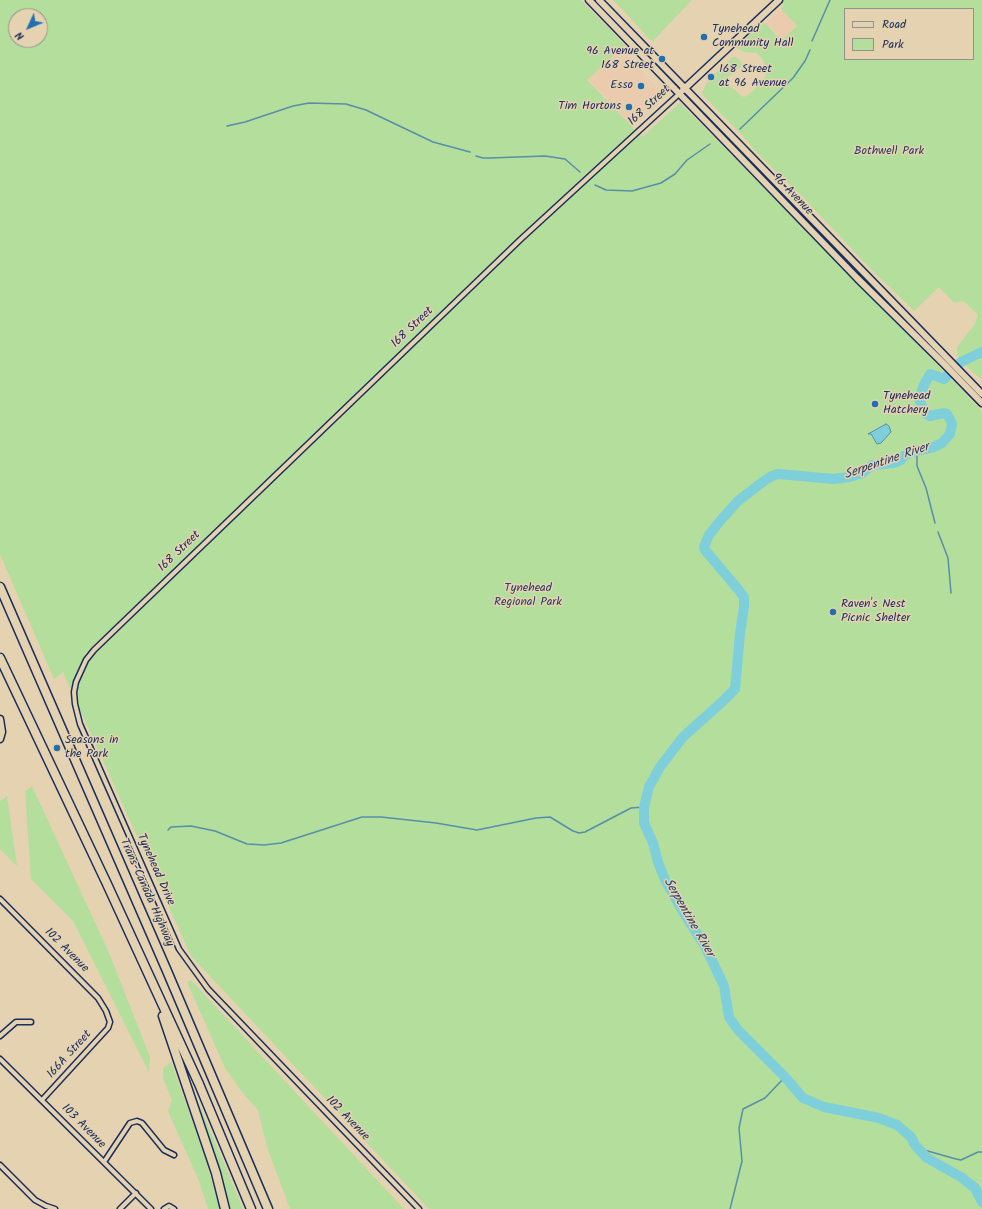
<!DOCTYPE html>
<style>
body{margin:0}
#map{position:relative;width:982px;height:1209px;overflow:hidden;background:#e5d2b0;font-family:Kalam,sans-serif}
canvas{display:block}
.legend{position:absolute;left:844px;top:8px;width:130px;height:52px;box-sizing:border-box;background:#e5d2b0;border:1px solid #94918f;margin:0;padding:5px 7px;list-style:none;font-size:12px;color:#1b2f5e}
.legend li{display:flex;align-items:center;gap:8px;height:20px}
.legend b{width:20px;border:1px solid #94918f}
.north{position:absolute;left:8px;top:8px;width:40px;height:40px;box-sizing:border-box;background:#e5d2b0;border:1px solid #94918f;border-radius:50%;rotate:226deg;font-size:11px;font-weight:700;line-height:16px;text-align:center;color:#1b2f5e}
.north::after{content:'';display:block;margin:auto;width:14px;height:18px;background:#1f6fb2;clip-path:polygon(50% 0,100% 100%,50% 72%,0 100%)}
</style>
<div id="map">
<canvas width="982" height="1209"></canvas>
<ul class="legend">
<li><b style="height:5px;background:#e5d2b0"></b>Road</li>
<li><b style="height:11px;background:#b4de9c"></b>Park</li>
</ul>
<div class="north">N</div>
</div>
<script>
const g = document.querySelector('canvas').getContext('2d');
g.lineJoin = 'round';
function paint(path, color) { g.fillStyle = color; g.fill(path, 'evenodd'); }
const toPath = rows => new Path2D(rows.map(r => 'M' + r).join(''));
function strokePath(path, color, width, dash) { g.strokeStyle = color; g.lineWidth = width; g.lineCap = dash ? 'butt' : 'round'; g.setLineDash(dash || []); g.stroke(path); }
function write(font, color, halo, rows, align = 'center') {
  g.font = font + ' Kalam,sans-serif'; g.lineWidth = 3; g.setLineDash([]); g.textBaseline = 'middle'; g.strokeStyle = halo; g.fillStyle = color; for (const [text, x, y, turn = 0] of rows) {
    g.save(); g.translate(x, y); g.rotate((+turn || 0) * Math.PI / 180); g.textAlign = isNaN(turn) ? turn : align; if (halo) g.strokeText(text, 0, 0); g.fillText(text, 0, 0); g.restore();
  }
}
paint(toPath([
 [781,9,797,26,783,40,766,23],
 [621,50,663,93,630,123,588,79]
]), '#eacbae');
paint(toPath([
 [0,0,581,0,625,45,587,80,642,137,680,103,914,340,982,411,982,1209,429,1209,191,956,63,672,54,679,0,554],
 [16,16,40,16,40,40,16,40],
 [613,0,692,0,653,41,648,38,628,15],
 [784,0,982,0,982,380,964,364,957,355,957,347,975,324,978,315,966,303,962,301,954,303,939,287,914,311,862,260,803,197,756,152,743,136,735,128,702,94,703,90,707,83,721,67,733,57,736,57,742,63,741,67,734,71,728,77,728,80,730,85,740,95,744,97,746,96,752,92,764,78,767,72,763,60,759,55,757,53,745,52,736,48,749,35,765,23,777,36,783,39,797,26,781,9,784,5,782,3],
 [845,9,973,9,973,59,845,59],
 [32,786,110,955,150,1057,149,1072,73,921,31,879,25,791],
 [7,796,17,866,0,849,0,801],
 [191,980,404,1209,290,1209,267,1147,258,1110,242,1092,225,1068,187,982],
 [171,1062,203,1151,220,1209,208,1209,199,1181,168,1111,172,1100,163,1078,163,1068],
 [195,1094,243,1209,231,1209,216,1162,193,1095]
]), '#b4de9c');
const water = toPath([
 [886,424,889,426,891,432,881,443,877,444,871,434,868,434,886,424]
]);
paint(water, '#7fcfdb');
strokePath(water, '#578fa9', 1);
strokePath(toPath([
 [812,41,830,0],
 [227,126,245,122,293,106,309,103,346,104,366,110,433,142,470,152],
 [740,129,793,78,805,61,810,50],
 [476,156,483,158,490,158,545,156,565,159,580,172],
 [595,185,606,190,632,191,661,183,675,174,687,160,710,144],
 [917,450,917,466,926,488,935,523],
 [938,532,948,558,951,593],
 [168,830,171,827,191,826,215,831,247,844,264,845,281,843,362,817,381,817,436,823,477,830,536,818,550,817,573,831,579,833,585,832,631,808,644,807],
 [917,1148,956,1159,961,1160,978,1152,982,1152],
 [730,1209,742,1161,739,1128,743,1109,765,1098,785,1077]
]), '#578fa9', 1.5);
strokePath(toPath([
 [982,352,961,362,944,379,930,374,924,385,919,399,922,407,926,414,930,416,944,413,947,414,950,419,952,424,950,434,942,443,934,447,911,452,904,456,901,460,894,463,872,465,862,473,849,477,834,479,778,474,772,476,764,481,738,501,720,521,709,535,704,547,705,550,737,588,744,597,744,607,740,634,735,689,723,701,683,737,660,767,649,787,644,807,644,823,653,843,658,862,665,880,685,915,705,946,724,986,729,1017,738,1030,785,1077,803,1098,824,1107,879,1118,897,1125,911,1137,915,1145,927,1158,961,1177,975,1188,982,1202]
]), '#7fcfdb', 10);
const street = toPath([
 [0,899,98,998,106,1011,110,1022,108,1028,42,1100],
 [0,1036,16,1022,31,1022],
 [0,1059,151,1209],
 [104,1162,130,1123,137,1121,142,1123,164,1150,174,1155],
 [0,1165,35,1200,46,1206,55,1209],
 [120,1209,136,1193],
 [164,1209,169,1206,174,1209],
 [419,1209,208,989,179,949,80,724,75,704,74,692,76,682,86,660,94,650,123,622,521,239,679,94]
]);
const secondary = toPath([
 [589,0,857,278,944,364,982,403],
 [599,0,982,394],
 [683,90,779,0],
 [0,719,2,732,0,739]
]);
const highway = toPath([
 [0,587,167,971,268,1209],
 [0,658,107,884,199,1084,251,1209],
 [163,1016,216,1173,225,1209]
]);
strokePath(street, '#1b2f5e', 7);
strokePath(secondary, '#1b2f5e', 9);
strokePath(highway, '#1b2f5e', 11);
strokePath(street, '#e5d2b0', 4);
strokePath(secondary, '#e5d2b0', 6);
strokePath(highway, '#e5d2b0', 8);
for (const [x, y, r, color] of [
 [704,37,4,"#1f6fb2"],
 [662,59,4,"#1f6fb2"],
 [711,77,4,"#1f6fb2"],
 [641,86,4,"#1f6fb2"],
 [629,107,4,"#1f6fb2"],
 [875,404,4,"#1f6fb2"],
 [833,612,4,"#1f6fb2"],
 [57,748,4,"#1f6fb2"]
]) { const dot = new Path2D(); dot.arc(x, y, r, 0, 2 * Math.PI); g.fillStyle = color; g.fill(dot); strokePath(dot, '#e5d2b0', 1.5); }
write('12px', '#1b2f5e', '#e5d2b0', [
 ["Tynehead",712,30],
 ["Community Hall",712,44],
 ["96 Avenue at",654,52,"right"],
 ["168 Street",654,66,"right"],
 ["168 Street",719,70],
 ["at 96 Avenue",719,84],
 ["Esso",633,86,"right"],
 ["Tim Hortons",621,107,"right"],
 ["Tynehead",883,397],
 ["Hatchery",883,411],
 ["Raven's Nest",841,605],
 ["Picnic Shelter",841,619],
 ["Seasons in",65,741],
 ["the Park",65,755]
], 'left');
write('12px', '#1b2f5e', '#e5d2b0', [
 ["168 Street",650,106,-43],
 ["96 Avenue",792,195,46],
 ["168 Street",413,328,-44],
 ["168 Street",180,552,-44],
 ["Tynehead Drive",155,870,66],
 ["Trans-Canada Highway",146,893,66],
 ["102 Avenue",66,951,45],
 ["166A Street",70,1055,-48],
 ["102 Avenue",347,1119,46],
 ["103 Avenue",83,1127,45]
]);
write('12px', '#2a4064', '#e5d2b0', [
 ["Bothwell Park",889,152],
 ["Tynehead",528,589],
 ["Regional Park",528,603]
]);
write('italic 13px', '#253f6a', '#e5d2b0', [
 ["Serpentine River",887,462,-19],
 ["Serpentine River",688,918,60]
]);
</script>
